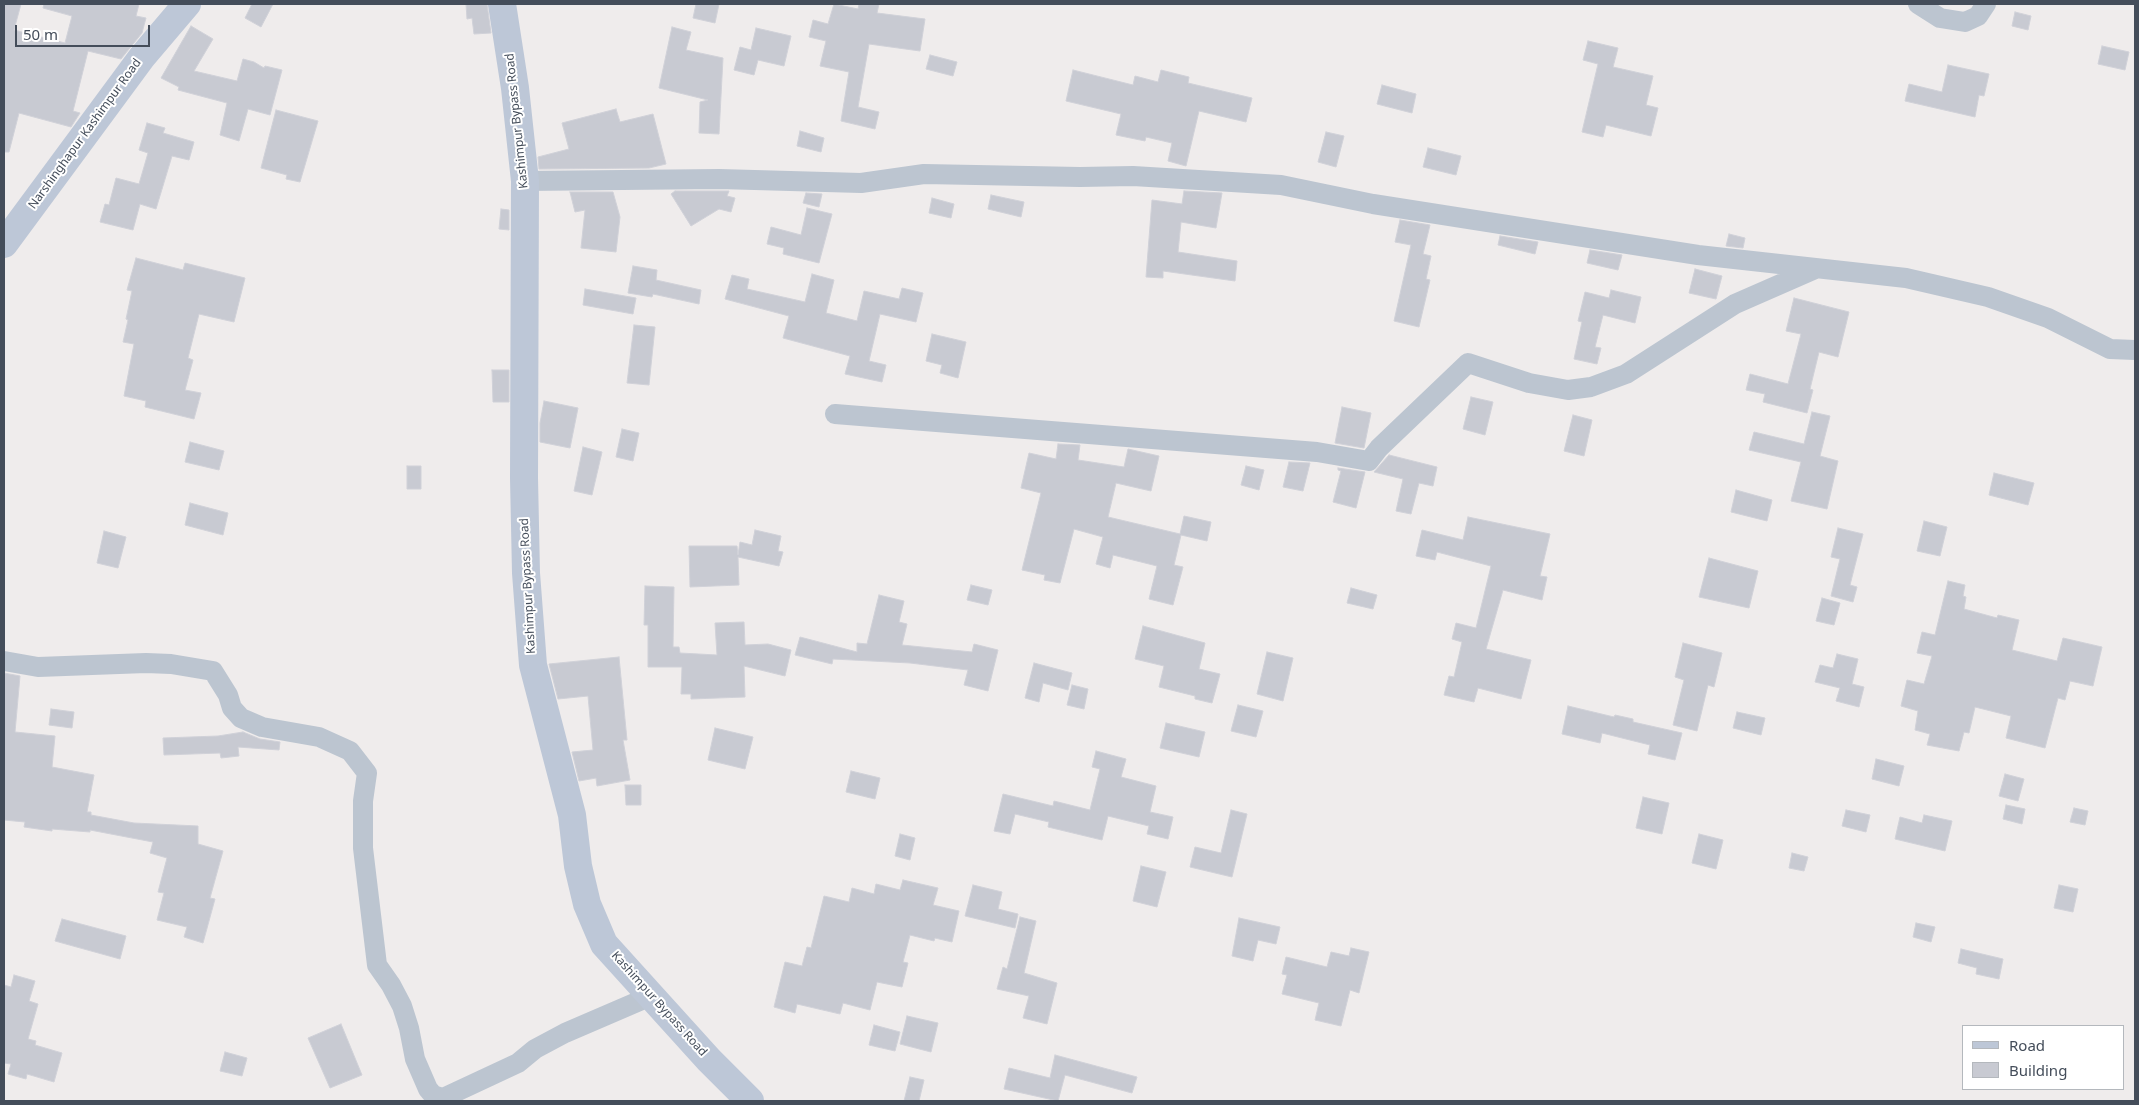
<!DOCTYPE html>
<style>
body{margin:0}
#map{position:relative;width:2139px;height:1105px;overflow:hidden;background:#efecec;font-family:"Noto Sans",sans-serif}
canvas{display:block}
.frame{position:absolute;inset:0;border:5px solid #444d5a;pointer-events:none}
.legend{position:absolute;left:1962px;top:1025px;width:162px;height:65px;box-sizing:border-box;background:#fff;border:1px solid #b4b8bd;margin:0;padding:6px 9px;list-style:none;font-size:15px;color:#444d5a}
.legend li{display:flex;align-items:center;gap:10px;height:25px}
.legend b{width:25px;border:1px solid #b4b8bd}
.scale{position:absolute;left:15px;top:25px;width:135px;height:22px;box-sizing:border-box;border:2px solid #444d5a;border-top:0;padding-left:6px;font-size:15px;line-height:18px;white-space:nowrap;color:#444d5a;-webkit-text-stroke:4px #fff;paint-order:stroke}
</style>
<div id="map">
<canvas width="2139" height="1105"></canvas>
<div class="frame"></div>
<ul class="legend">
<li><b style="height:6px;background:#bdc7d7"></b>Road</li>
<li><b style="height:14px;background:#c8cad2"></b>Building</li>
</ul>
<div class="scale">50 m</div>
</div>
<script>
const g = document.querySelector('canvas').getContext('2d');
g.lineJoin = 'round';
function paint(path, color) { g.fillStyle = color; g.fill(path, 'evenodd'); }
const toPath = rows => new Path2D(rows.map(r => 'M' + r).join(''));
function strokePath(path, color, width, dash) { g.strokeStyle = color; g.lineWidth = width; g.lineCap = dash ? 'butt' : 'round'; g.setLineDash(dash || []); g.stroke(path); }
function write(font, color, halo, rows, align = 'center') {
  g.font = font + ' "Noto Sans",sans-serif'; g.lineWidth = 4; g.setLineDash([]); g.textBaseline = 'middle'; g.strokeStyle = halo; g.fillStyle = color; for (const [text, x, y, turn = 0] of rows) {
    g.save(); g.translate(x, y); g.rotate((+turn || 0) * Math.PI / 180); g.textAlign = isNaN(turn) ? turn : align; if (halo) g.strokeText(text, 0, 0); g.fillText(text, 0, 0); g.restore();
  }
}
const building = toPath([
 [4,4,21,4,14,30,65,43,72,16,43,8,44,4,139,4,136,16,146,18,142,33,121,59,88,51,73,111,80,113,71,127,19,113,9,152,4,152,4,4],
 [252,4,273,4,261,27,245,18,252,4],
 [466,4,487,4,491,33,474,34,472,18,467,19,466,4],
 [696,4,719,4,715,23,693,18,696,4],
 [834,4,858,9,859,4,879,4,877,13,925,19,920,51,869,44,858,107,879,112,875,129,841,121,849,72,820,66,826,41,809,37,813,20,828,24,834,4],
 [2015,12,2031,16,2028,30,2012,26,2015,12],
 [191,26,213,39,194,71,237,81,243,59,254,62,264,68,265,66,282,70,270,115,248,109,239,141,220,135,227,103,178,90,179,87,161,78,191,26],
 [672,27,691,32,686,50,723,58,719,134,699,133,700,102,708,100,659,88,672,27],
 [756,28,791,36,784,66,758,60,754,75,734,70,740,47,751,50,756,28],
 [1588,41,1618,48,1613,67,1653,76,1646,105,1658,108,1651,136,1606,125,1603,137,1582,132,1598,64,1583,60,1588,41],
 [2102,46,2129,52,2125,70,2098,64,2102,46],
 [930,55,957,62,953,76,926,69,930,55],
 [1948,65,1989,74,1984,96,1979,95,1975,117,1905,101,1909,84,1942,92,1948,65],
 [1073,70,1133,85,1135,76,1158,82,1161,70,1189,77,1188,83,1252,98,1246,122,1199,111,1186,166,1168,161,1172,143,1146,137,1145,141,1116,135,1121,114,1066,101,1073,70],
 [1382,85,1416,94,1412,113,1377,104,1382,85],
 [616,109,620,122,653,114,666,164,649,168,539,169,538,157,569,149,562,123,616,109],
 [276,110,318,121,300,182,286,179,287,175,261,168,276,110],
 [147,123,165,128,163,133,194,142,189,160,172,156,156,209,140,204,133,230,100,222,105,204,109,205,116,178,139,184,148,153,139,150,147,123],
 [800,131,824,138,821,152,797,146,800,131],
 [1326,132,1344,136,1336,167,1318,162,1326,132],
 [1428,148,1461,156,1456,175,1423,167,1428,148],
 [675,191,729,191,727,196,735,198,731,212,719,209,691,226,671,194,675,191],
 [1184,191,1222,193,1216,228,1181,222,1178,252,1237,261,1235,281,1163,271,1163,278,1146,277,1152,200,1182,204,1184,191],
 [570,192,613,192,620,217,616,252,581,248,585,210,575,212,570,192],
 [806,193,822,194,819,207,803,203,806,193],
 [991,195,1024,202,1021,217,988,209,991,195],
 [932,198,954,204,951,218,929,213,932,198],
 [807,208,832,214,819,263,783,254,784,248,767,244,771,227,801,235,807,208],
 [501,209,509,210,509,230,499,229,501,209],
 [1400,220,1430,225,1423,254,1431,256,1426,279,1430,280,1419,327,1394,321,1411,245,1395,242,1400,220],
 [1729,234,1745,238,1743,248,1726,246,1729,234],
 [1500,236,1538,242,1535,254,1498,245,1500,236],
 [1590,250,1622,255,1618,270,1587,263,1590,250],
 [136,258,183,270,185,263,245,278,234,322,199,314,188,358,193,360,185,390,201,393,194,419,145,407,146,401,124,396,134,344,123,342,128,320,126,319,132,291,127,290,136,258],
 [633,266,657,270,656,280,701,290,699,304,653,294,652,297,628,293,633,266],
 [1695,269,1722,276,1716,299,1689,293,1695,269],
 [812,274,834,280,826,313,857,321,864,291,899,299,902,288,923,293,916,322,880,314,869,361,886,365,882,382,845,374,850,356,783,338,789,316,725,299,732,275,749,279,747,289,805,302,812,274],
 [585,289,636,298,633,314,583,305,585,289],
 [1611,290,1641,297,1635,323,1603,315,1595,347,1601,348,1597,364,1574,359,1582,322,1578,321,1585,292,1609,298,1611,290],
 [1794,298,1849,312,1838,357,1819,352,1810,389,1813,390,1807,413,1763,402,1765,394,1746,390,1750,374,1788,384,1801,334,1786,331,1794,298],
 [634,325,655,327,649,385,627,383,634,325],
 [932,334,966,342,958,378,940,373,942,365,926,361,932,334],
 [492,370,509,370,509,402,493,402,492,370],
 [1471,397,1493,402,1485,435,1463,429,1471,397],
 [544,401,578,408,570,448,540,442,540,423,544,401],
 [1342,407,1371,413,1364,448,1335,443,1342,407],
 [1812,412,1830,416,1820,456,1838,461,1827,509,1791,501,1801,462,1749,450,1754,432,1804,444,1812,412],
 [1573,415,1592,420,1584,456,1564,451,1573,415],
 [622,429,639,433,633,461,616,457,622,429],
 [190,442,224,451,219,470,185,462,190,442],
 [1058,444,1080,445,1078,460,1124,467,1128,449,1159,456,1151,491,1116,483,1108,517,1180,534,1184,516,1211,522,1207,541,1181,535,1174,565,1183,567,1173,605,1149,599,1157,566,1113,555,1110,568,1096,564,1103,537,1074,529,1060,583,1044,580,1045,575,1022,570,1041,493,1021,488,1029,453,1056,459,1058,444],
 [583,447,602,452,592,495,574,491,583,447],
 [1389,455,1437,467,1433,486,1419,483,1411,514,1396,511,1403,479,1374,472,1389,455],
 [1289,462,1310,463,1303,491,1283,487,1289,462],
 [407,466,421,466,421,489,407,489,407,466],
 [1246,466,1264,470,1259,490,1241,485,1246,466],
 [1338,468,1365,472,1356,508,1333,502,1341,471,1338,470,1338,468],
 [1994,473,2034,483,2028,505,1989,495,1994,473],
 [1736,490,1772,500,1767,521,1731,512,1736,490],
 [190,503,228,513,223,535,185,525,190,503],
 [1468,517,1550,534,1540,576,1547,577,1542,600,1503,590,1486,649,1531,660,1521,699,1478,688,1474,702,1444,695,1449,676,1454,677,1462,642,1452,639,1456,623,1476,628,1491,566,1437,552,1435,560,1416,556,1422,530,1463,540,1468,517],
 [1924,521,1947,527,1940,556,1917,551,1924,521],
 [1838,528,1863,534,1850,585,1857,587,1853,602,1831,596,1840,559,1831,557,1838,528],
 [755,530,781,536,778,551,783,552,779,566,738,557,739,585,690,587,689,546,737,546,738,555,740,542,752,545,755,530],
 [104,531,126,537,118,568,97,563,104,531],
 [1709,558,1758,571,1749,608,1699,597,1709,558],
 [1948,581,1965,585,1963,596,1966,597,1964,609,1997,618,1998,615,2019,620,2012,650,2057,661,2063,638,2102,647,2093,686,2070,681,2065,700,2058,698,2045,748,2006,738,2011,716,1975,707,1969,733,1964,732,1959,751,1927,745,1930,734,1915,730,1918,711,1901,706,1907,680,1924,684,1932,656,1917,653,1922,632,1935,635,1948,581],
 [971,585,992,590,988,605,967,600,971,585],
 [645,586,674,587,673,647,679,647,680,653,717,655,715,623,744,622,745,645,768,644,791,650,785,676,744,666,745,697,691,699,691,694,681,694,682,667,648,667,648,625,644,625,645,586],
 [1351,588,1377,595,1373,609,1347,603,1351,588],
 [879,595,904,601,899,622,907,624,902,645,972,652,974,644,998,650,988,691,964,685,968,670,910,663,833,659,832,664,795,655,800,637,857,652,857,643,867,644,879,595],
 [1822,598,1840,603,1834,625,1816,621,1822,598],
 [1143,626,1205,643,1199,669,1220,674,1212,703,1195,699,1195,696,1159,687,1164,666,1135,659,1143,626],
 [1683,643,1722,653,1714,687,1708,685,1697,731,1673,725,1684,680,1675,677,1683,643],
 [1267,652,1293,658,1283,701,1257,694,1267,652],
 [1837,654,1858,659,1852,684,1864,687,1859,707,1836,701,1840,688,1815,682,1820,665,1833,668,1837,654],
 [619,657,627,740,623,740,630,780,597,786,596,778,579,781,572,752,593,750,588,696,558,699,549,664,619,657],
 [1034,663,1072,673,1068,690,1043,683,1039,702,1025,698,1034,663],
 [4,673,20,676,15,732,55,736,52,767,94,775,87,812,91,812,91,815,134,823,198,826,198,844,223,851,210,898,215,899,203,943,184,937,187,927,157,920,164,893,158,892,167,858,150,853,153,842,90,830,90,832,52,829,52,831,24,827,25,822,4,820,4,673],
 [1072,685,1088,689,1084,709,1067,705,1072,685],
 [1238,705,1263,711,1256,737,1231,731,1238,705],
 [1568,706,1614,717,1615,715,1633,719,1633,722,1682,733,1675,760,1648,754,1650,745,1602,733,1600,743,1562,734,1568,706],
 [51,709,74,712,72,728,49,725,51,709],
 [1737,712,1765,718,1761,735,1733,728,1737,712],
 [1166,723,1205,732,1199,757,1160,748,1166,723],
 [715,728,753,737,745,769,708,760,715,728],
 [243,732,260,739,280,742,279,750,238,747,239,756,221,758,220,753,164,755,163,738,218,736,243,732],
 [1096,751,1126,759,1121,777,1156,786,1150,812,1173,817,1168,839,1147,834,1149,826,1108,816,1102,840,1048,827,1049,822,1015,814,1010,834,994,831,1003,794,1053,806,1054,801,1090,810,1100,769,1092,767,1096,751],
 [1876,759,1904,766,1899,786,1872,779,1876,759],
 [851,771,880,778,875,799,846,792,851,771],
 [2005,774,2024,779,2018,801,1999,796,2005,774],
 [625,785,641,785,641,805,626,805,625,785],
 [1643,797,1669,803,1662,834,1636,828,1643,797],
 [2006,805,2025,809,2022,824,2003,819,2006,805],
 [2074,808,2088,811,2085,825,2070,822,2074,808],
 [1231,810,1247,814,1232,877,1190,867,1195,847,1221,853,1231,810],
 [1846,810,1870,815,1866,832,1842,826,1846,810],
 [1924,815,1952,821,1945,851,1895,839,1900,817,1922,823,1924,815],
 [900,834,915,838,910,860,895,856,900,834],
 [1699,834,1723,840,1716,869,1692,863,1699,834],
 [1792,853,1808,857,1804,871,1789,868,1792,853],
 [1141,866,1166,872,1157,907,1133,901,1141,866],
 [903,880,938,888,933,905,959,911,952,942,935,938,934,941,910,935,903,962,908,963,902,987,877,982,870,1010,843,1003,840,1014,797,1004,795,1013,774,1007,785,962,802,966,807,947,811,948,824,896,849,902,852,888,874,894,876,884,900,890,903,880],
 [973,885,1002,892,998,909,1018,914,1015,928,965,916,973,885],
 [2059,885,2078,889,2073,912,2054,908,2059,885],
 [1020,917,1036,921,1024,973,1057,983,1047,1024,1023,1018,1029,996,997,989,1003,967,1007,969,1020,917],
 [1239,918,1280,927,1276,944,1258,940,1253,961,1232,956,1239,918],
 [62,919,126,936,120,959,55,941,62,919],
 [1916,923,1935,927,1931,942,1913,937,1916,923],
 [1351,948,1369,952,1359,993,1350,990,1341,1026,1315,1020,1319,1003,1282,994,1287,975,1282,974,1286,957,1327,967,1331,952,1349,956,1351,948],
 [1961,949,2003,959,1999,979,1976,974,1977,968,1958,963,1961,949],
 [14,975,35,981,29,1001,38,1004,28,1039,36,1041,35,1045,62,1053,54,1082,27,1074,26,1079,8,1074,11,1064,4,1063,4,985,11,987,14,975],
 [907,1016,938,1023,931,1052,900,1044,907,1016],
 [341,1024,362,1075,330,1088,308,1038,341,1024],
 [874,1025,900,1032,895,1051,869,1045,874,1025],
 [225,1052,247,1058,242,1076,220,1071,225,1052],
 [1055,1055,1137,1077,1132,1093,1065,1075,1058,1101,1004,1089,1009,1068,1050,1078,1055,1055],
 [910,1077,924,1080,919,1101,904,1101,910,1077]
]);
paint(building, '#c8cad2');
strokePath(building, '#d0d1d8', 1);
strokePath(toPath([
 [1918,4,1940,18,1965,22,1978,16,1986,4],
 [525,181,719,179,861,183,924,174,1080,177,1133,176,1281,185,1373,204,1698,255,1906,278,1988,297,2048,318,2110,349,2135,350],
 [835,414,1317,452,1369,461,1379,448,1468,363,1529,383,1568,390,1591,387,1626,374,1735,304,1815,269],
 [4,661,38,667,146,663,171,664,213,671,228,695,232,708,241,718,262,727,319,737,350,751,367,773,363,801,363,848,377,965,391,985,402,1006,409,1028,415,1059,428,1089,433,1095,443,1098,518,1063,535,1049,565,1033,651,996]
]), '#bcc5d0', 20);
strokePath(toPath([
 [502,4,515,88,525,181,524,478,526,573,533,665,572,815,578,866,587,904,604,944,709,1060,750,1101],
 [4,244,142,57,187,4]
]), '#bdc7d7', 28);
write('12px', '#444d5a', '#fff', [
 ["Kashimpur Bypass Road",517,121,-96],
 ["Narshinghapur Kashimpur Road",85,134,-54],
 ["Kashimpur Bypass Road",528,586,-93],
 ["Kashimpur Bypass Road",659,1004,48]
]);
</script>
